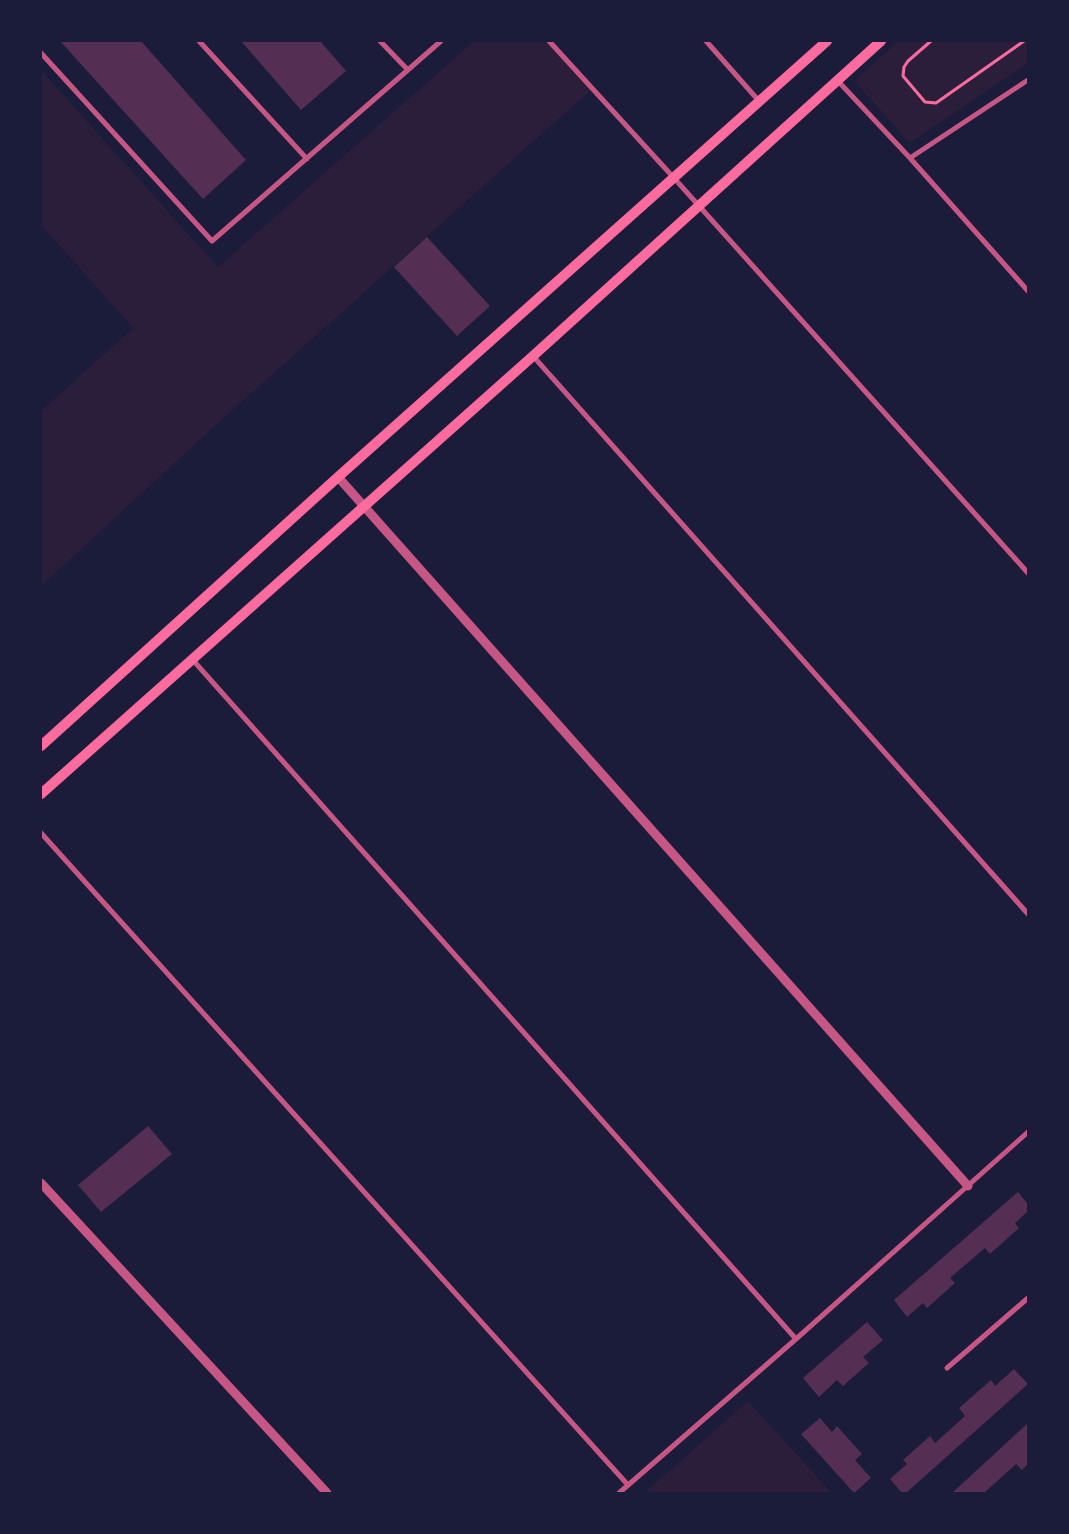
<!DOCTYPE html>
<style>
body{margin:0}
#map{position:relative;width:1069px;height:1534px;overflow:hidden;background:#1b1b3a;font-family:Jost,sans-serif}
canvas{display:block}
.frame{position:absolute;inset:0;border:42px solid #1b1b3a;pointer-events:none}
</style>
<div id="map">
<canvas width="1069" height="1534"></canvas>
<div class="frame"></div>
</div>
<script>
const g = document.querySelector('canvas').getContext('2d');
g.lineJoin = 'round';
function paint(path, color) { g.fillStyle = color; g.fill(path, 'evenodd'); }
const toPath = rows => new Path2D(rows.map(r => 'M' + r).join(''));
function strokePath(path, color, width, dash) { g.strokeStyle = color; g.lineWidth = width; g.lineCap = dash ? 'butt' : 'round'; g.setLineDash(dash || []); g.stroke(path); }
paint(toPath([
 [474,41,548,41,592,89,217,424,41,586,41,411,133,328,41,225,41,70,218,267],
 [898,41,1028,41,1028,63,910,143,854,81],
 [748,1401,832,1493,644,1493]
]), '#2a1e3b');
paint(toPath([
 [60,41,141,41,246,160,203,199],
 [241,41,320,41,346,71,301,110],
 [427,237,490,306,457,336,394,267],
 [148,1126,172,1154,101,1212,78,1185],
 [1018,1192,1028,1204,1028,1211,1015,1223,1019,1228,990,1254,985,1248,950,1278,955,1283,927,1308,923,1303,907,1317,894,1300],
 [867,1322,883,1340,863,1357,869,1363,843,1386,837,1380,819,1397,803,1378],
 [1014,1369,1028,1384,906,1493,902,1493,890,1479,907,1464,903,1460,930,1436,935,1443,965,1416,959,1408,991,1380,995,1386],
 [820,1418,832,1432,837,1426,862,1454,855,1460,871,1478,854,1493,801,1434],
 [1028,1423,1028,1464,1022,1470,1016,1464,984,1493,952,1493]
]), '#542f53');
strokePath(toPath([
 [931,41,908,61,904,67,903,76,925,102,936,103,1024,41]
]), '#ff6b9d', 3);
strokePath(toPath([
 [199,41,307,159],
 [380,41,408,70],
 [549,41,674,178,1028,573],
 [706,41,759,101],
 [41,53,212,241,441,41],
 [837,80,910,158,1028,291],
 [910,158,1028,80],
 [533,356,1028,914],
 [192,659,796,1339],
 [41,833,628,1485],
 [947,1368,1028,1298],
 [619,1493,796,1339,1028,1132]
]), '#c65784', 5);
strokePath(toPath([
 [338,477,968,1186],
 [41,1183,327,1493]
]), '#c65784', 9);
strokePath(toPath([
 [41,746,338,477,827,41],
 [41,794,533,356,881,41]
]), '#ff6b9d', 10);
</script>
